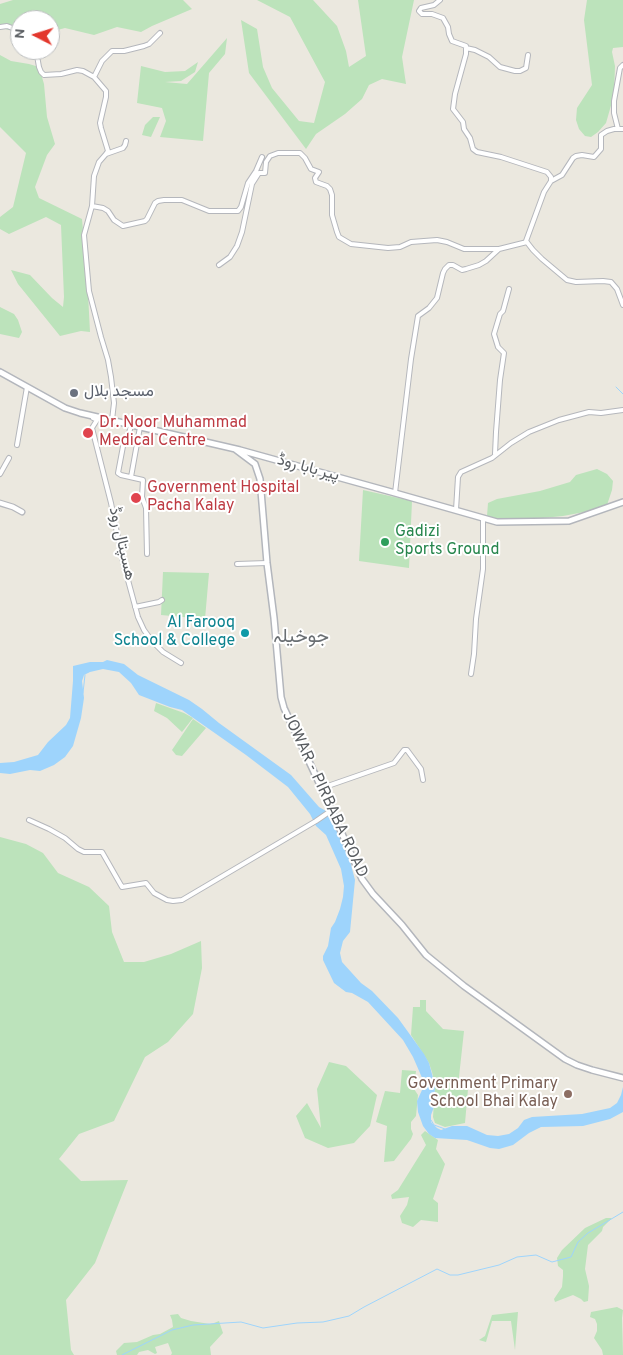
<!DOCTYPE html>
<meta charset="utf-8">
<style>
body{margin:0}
#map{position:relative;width:623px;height:1355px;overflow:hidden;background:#ebe8df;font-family:Overpass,sans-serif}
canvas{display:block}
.north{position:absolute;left:10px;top:10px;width:50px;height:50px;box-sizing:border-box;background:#fff;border:1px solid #bcbebf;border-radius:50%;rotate:275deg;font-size:14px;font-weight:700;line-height:20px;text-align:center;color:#585c60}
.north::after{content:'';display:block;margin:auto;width:18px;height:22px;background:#e3382d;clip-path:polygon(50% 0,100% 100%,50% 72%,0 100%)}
</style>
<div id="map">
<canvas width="623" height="1355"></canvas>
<div class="north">N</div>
</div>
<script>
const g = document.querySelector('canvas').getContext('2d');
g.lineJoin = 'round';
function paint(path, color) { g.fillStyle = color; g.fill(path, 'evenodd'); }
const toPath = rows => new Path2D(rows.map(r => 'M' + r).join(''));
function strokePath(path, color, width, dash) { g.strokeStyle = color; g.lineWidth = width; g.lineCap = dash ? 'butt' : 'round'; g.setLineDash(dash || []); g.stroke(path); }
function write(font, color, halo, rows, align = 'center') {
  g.font = font + ' Overpass,Vazirmatn,sans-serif'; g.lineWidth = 4; g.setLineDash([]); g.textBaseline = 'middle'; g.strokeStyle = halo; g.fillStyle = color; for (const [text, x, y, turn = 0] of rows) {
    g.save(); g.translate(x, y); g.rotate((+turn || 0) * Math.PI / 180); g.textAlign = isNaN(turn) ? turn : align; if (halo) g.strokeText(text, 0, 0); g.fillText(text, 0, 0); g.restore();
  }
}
paint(toPath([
 [13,0,183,0,192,9,152,26,141,32,117,27,94,35,65,28,50,32,50,20,20,20,20,32,0,28,0,4],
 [257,0,313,0,337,26,346,51,349,67,366,56,358,0,414,0,402,57,406,84,382,79,369,85,362,99,345,114,316,134,306,149,249,73,241,20,257,29,263,67,272,88,299,121,314,123,325,82,290,17],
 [587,0,623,0,623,47,613,48,612,52,615,66,614,95,606,123,598,132,591,137,585,136,579,129,576,120,577,108,592,85,584,20],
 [227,38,225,54,209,73,203,141,160,137,166,121,162,108,137,103,141,66,165,72,185,71,198,62,195,72,181,81,165,82,187,84],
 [0,55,11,61,29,64,39,67,44,84,47,117,55,144,47,155,35,187,39,198,82,219,87,274,90,332,81,331,60,336,18,284,11,270,30,275,52,298,63,307,64,297,61,225,46,217,9,234,0,229,0,217,13,207,26,153,0,127],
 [153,117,160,117,151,137,142,135,145,125],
 [0,307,14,314,18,320,22,332,19,338,0,334],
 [597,469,607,474,613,481,612,490,607,505,595,510,563,516,533,519,497,519,487,516,488,503,497,499,540,491,570,482,576,475],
 [363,490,412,501,409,568,359,561],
 [163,572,209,573,205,619,161,615],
 [156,703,184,713,193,718,182,732,167,718,154,711],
 [193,719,206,728,182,756,176,755,172,750],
 [0,837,26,844,43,853,58,873,89,887,109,906,112,932,124,962,144,962,171,954,201,941,202,968,193,1014,168,1042,145,1057,114,1121,79,1134,59,1159,81,1181,128,1180,95,1263,66,1300,71,1350,74,1355,0,1355],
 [420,1000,426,1000,426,1011,443,1029,464,1031,458,1086,468,1089,465,1123,445,1127,435,1123,433,1117,435,1085,432,1072,429,1063,411,1035,413,1007,420,1007],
 [329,1062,346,1066,377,1095,370,1126,354,1143,328,1148,305,1138,296,1116,307,1103,321,1128,317,1089],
 [402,1070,416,1071,414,1089,418,1095,416,1116,411,1122,411,1129,413,1134,411,1139,394,1161,384,1162,387,1126,376,1122,385,1091,400,1093],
 [425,1131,438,1140,436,1149,445,1164,433,1199,438,1203,438,1222,421,1220,413,1227,402,1223,400,1216,407,1205,409,1197,392,1199,391,1195,398,1190,426,1145,421,1135],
 [606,1218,612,1218,603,1227,602,1231,588,1245,585,1269,589,1286,588,1301,584,1302,581,1299,573,1295,555,1302,554,1299,562,1287,563,1276,563,1270,558,1266,557,1258,562,1250,585,1228],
 [617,1307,623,1310,622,1318,623,1355,603,1355,602,1350,594,1338,597,1331,597,1324,595,1319,590,1317,591,1312],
 [518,1312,515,1350,511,1321,492,1321,486,1342,479,1340,485,1336,492,1315],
 [178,1314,181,1318,191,1321,210,1324,214,1323,219,1321,223,1333,210,1347,211,1355,171,1355,172,1353,168,1343,155,1347,157,1353,155,1354,148,1350,139,1352,137,1355,117,1355,116,1351,124,1343,137,1342,153,1335,160,1334,173,1327,172,1320,170,1315]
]), '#bce3bb');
paint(toPath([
 [107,660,124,664,138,675,189,700,202,709,219,723,291,775,319,807,326,811,331,816,350,861,355,880,350,932,343,941,340,953,342,962,361,983,372,991,398,1018,424,1054,429,1063,435,1085,434,1107,431,1115,431,1122,437,1128,441,1130,452,1126,467,1126,487,1135,498,1136,509,1134,518,1128,524,1120,532,1117,582,1114,610,1108,617,1103,621,1095,623,1087,623,1112,610,1119,583,1126,541,1127,529,1133,513,1145,499,1149,490,1148,467,1140,435,1138,429,1134,423,1126,418,1112,417,1101,422,1090,423,1080,413,1057,403,1040,368,1002,352,993,346,992,334,983,323,960,323,956,328,946,331,928,335,922,340,909,343,897,344,886,341,869,326,835,316,826,310,814,288,787,246,755,182,710,170,707,139,695,131,683,119,672,103,669,90,672,84,675,82,681,84,698,81,718,73,746,65,757,54,765,40,771,30,770,10,774,0,773,0,763,14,762,38,755,48,742,66,725,70,718,73,681,73,666,90,662,103,662]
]), '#9ed4fc');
strokePath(toPath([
 [616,387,623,394],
 [83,693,85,675],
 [431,1120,434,1125,445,1129],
 [122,1355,172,1330,193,1325,241,1322,263,1328,297,1323,323,1322,349,1316,364,1307,437,1269,450,1275,458,1275,499,1265,517,1257,536,1255,552,1262,571,1257,578,1242,588,1233,623,1212]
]), '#9ed4fc', 1);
const minor = toPath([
 [440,0,434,5,421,8,419,11,422,14,432,14,443,18,448,27,449,34,452,41,466,46,466,54,455,94,453,109,463,122,464,129,470,138,473,149,477,152,501,157,547,172,551,177,551,181,544,192,526,241,533,250,542,259,567,280,576,282,603,281,611,282,617,289,623,305],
 [0,27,7,26,20,31],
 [466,48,475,50,489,57,500,67,515,71,520,71,526,68,528,55],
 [36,50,39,67,41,72,44,75,61,74,77,70,83,71,94,77,106,91,106,97,100,123,101,128,108,151,106,154,99,162,94,176,92,206,84,235,89,291,101,337,108,360,111,377,114,403,112,420],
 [94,77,102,61,112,51,124,51,144,46,149,44,160,33],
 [618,129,614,113,614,101,620,68,623,65],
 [106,154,123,148,125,145,126,141],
 [551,181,562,175,573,158,576,156,582,155,594,157,601,149,601,135,607,131,614,129,623,129],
 [92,206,103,208,108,211,114,220,123,226,145,221,147,219,155,203,158,201,164,200,182,200,209,211,238,211,241,207,248,183,256,171,262,157],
 [219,265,230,257,237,246,242,232,252,184,259,173,265,173,266,162,270,156,278,153,300,153,305,158,311,169,319,172,315,178,316,182,327,186,330,189,332,195,332,215,337,232,339,237,351,244,388,248,400,247,411,242,437,240,447,242,464,249,499,249],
 [93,418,97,420,92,428,111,503,122,558,138,617,144,630,152,641,163,652,181,663],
 [131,425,128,438,124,441,118,473,121,475,143,480,142,497,146,508,147,554],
 [17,445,27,387],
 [495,454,496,432,500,380,504,353,498,347,494,334,500,314,503,311,509,289],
 [0,474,9,458],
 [131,477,140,427],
 [395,493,411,359,418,316,429,308,437,298,443,273,445,269,449,265,453,265,462,270,466,269,479,265,486,261,499,249,527,242],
 [456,510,458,477,461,472,492,458,511,443,529,432,559,420,589,412,601,413,623,410],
 [237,564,267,563],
 [135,607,159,602,162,600],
 [471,674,474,654,476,619,483,569,483,518],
 [322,788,394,763,404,750,407,750,421,769,423,780],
 [29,820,49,829,65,838,78,849,84,852,102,852,122,887,146,883,154,893,167,900,173,901,182,900,316,821,332,810]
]);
const tertiary = toPath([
 [0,503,13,507,22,512]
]);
const secondary = toPath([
 [0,372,65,408,80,413,240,450,395,493,497,522,569,521,623,502],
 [235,449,255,464,260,479,267,563,274,618,281,697,284,708,328,802,362,879,373,894,402,925,426,955,464,986,565,1059,577,1065,592,1070,623,1078]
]);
strokePath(minor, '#b5b7bc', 6);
strokePath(tertiary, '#b5b7bc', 7);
strokePath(secondary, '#b3b6bc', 8);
strokePath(minor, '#fff', 4);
strokePath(tertiary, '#fff', 4.5);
strokePath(secondary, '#fff', 5);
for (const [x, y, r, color] of [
 [74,393,5,"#6b7280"],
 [88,433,6,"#e0444e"],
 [136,498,6,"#e0444e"],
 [385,542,5,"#2e9e5b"],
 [245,633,5,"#0f9aa8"],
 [568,1094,5,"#8d6e63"]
]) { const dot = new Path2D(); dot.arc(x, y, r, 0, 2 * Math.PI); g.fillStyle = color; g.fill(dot); strokePath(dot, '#fff', 2); }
write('16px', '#5b616d', '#fff', [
 ["مسجد بلال",84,393]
], 'left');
write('16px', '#be3a42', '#fff', [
 ["Dr. Noor Muhammad",99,424],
 ["Medical Centre",99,442],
 ["Government Hospital",147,489],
 ["Pacha Kalay",147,507]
], 'left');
write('16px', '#585c60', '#fff', [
 ["پیر بابا روڈ",308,469,15],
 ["ھسپتال روڈ",121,544,77],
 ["JOWAR - PIRBABA ROAD",324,795,65]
]);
write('16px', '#27864d', '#fff', [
 ["Gadizi",395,533],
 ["Sports Ground",395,551]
], 'left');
write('16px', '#0d838f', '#fff', [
 ["Al Farooq",235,624],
 ["School & College",235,642]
], 'right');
write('16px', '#785e54', '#fff', [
 ["Government Primary",558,1085],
 ["School Bhai Kalay",558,1103]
], 'right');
write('19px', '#696e72', '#fff', [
 ["جوخیلہ",301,638]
]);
</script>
